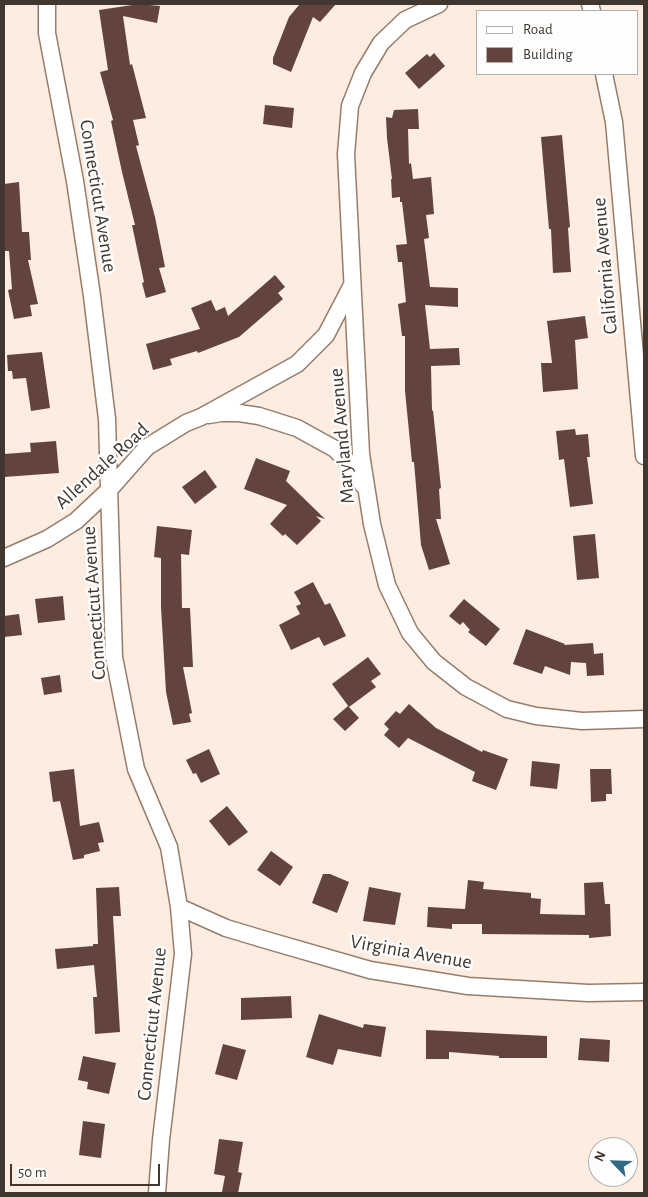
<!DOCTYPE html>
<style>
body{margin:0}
#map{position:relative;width:648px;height:1197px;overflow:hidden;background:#fdece0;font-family:"Alegreya Sans",sans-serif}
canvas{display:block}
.frame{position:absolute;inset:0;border:5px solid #42372f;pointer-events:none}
.legend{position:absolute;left:476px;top:10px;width:162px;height:65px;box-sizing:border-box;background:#fdfdfd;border:1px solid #b2aeab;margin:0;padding:6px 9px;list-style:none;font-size:15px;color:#42372f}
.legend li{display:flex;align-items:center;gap:10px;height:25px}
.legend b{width:25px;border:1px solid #b2aeab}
.north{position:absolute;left:588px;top:1137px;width:50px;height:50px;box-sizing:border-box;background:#fdfdfd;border:1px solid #b2aeab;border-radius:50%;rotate:294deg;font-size:14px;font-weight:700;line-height:20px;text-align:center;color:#42372f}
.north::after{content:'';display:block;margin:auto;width:18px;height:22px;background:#326a84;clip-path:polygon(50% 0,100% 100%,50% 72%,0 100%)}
.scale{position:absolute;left:10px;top:1164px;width:150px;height:22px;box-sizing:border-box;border:2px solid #42372f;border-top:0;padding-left:6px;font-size:15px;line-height:18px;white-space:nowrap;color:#42372f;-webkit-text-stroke:4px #fdfdfd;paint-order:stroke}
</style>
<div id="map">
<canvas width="648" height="1197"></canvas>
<div class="frame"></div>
<ul class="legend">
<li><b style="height:6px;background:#fff"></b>Road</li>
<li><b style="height:14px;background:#62443d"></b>Building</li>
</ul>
<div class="north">N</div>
<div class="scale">50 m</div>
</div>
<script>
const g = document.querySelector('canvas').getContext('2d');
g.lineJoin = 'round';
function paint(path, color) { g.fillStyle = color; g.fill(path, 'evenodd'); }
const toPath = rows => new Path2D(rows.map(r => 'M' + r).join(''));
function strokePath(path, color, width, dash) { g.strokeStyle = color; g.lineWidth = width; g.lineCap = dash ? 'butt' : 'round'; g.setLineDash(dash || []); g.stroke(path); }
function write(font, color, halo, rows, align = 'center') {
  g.font = font + ' "Alegreya Sans",sans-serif'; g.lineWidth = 5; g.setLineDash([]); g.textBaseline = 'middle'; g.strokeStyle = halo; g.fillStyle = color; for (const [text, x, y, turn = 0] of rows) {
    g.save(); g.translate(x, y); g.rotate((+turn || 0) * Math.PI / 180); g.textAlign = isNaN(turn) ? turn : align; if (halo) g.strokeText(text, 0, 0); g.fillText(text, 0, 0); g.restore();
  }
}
paint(toPath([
 [139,4,160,6,157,23,123,16,130,65,132,64,146,118,133,120,139,145,136,146,155,217,165,267,159,268,166,292,146,298,142,283,144,282,132,225,135,225,122,172,111,121,113,120,100,72,108,70,99,10],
 [297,4,336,4,320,22,313,17,291,72,273,64,273,58,289,17,299,5],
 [434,53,445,66,419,89,405,73,427,54,430,57],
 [265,105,294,108,292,128,263,124],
 [418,109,419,129,408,129,409,164,411,163,413,179,431,177,434,214,426,215,429,238,424,239,430,287,458,288,458,307,425,305,430,349,459,348,460,365,431,366,432,411,433,410,441,488,439,489,441,519,436,519,450,564,429,570,421,545,414,462,412,462,405,391,405,336,402,336,398,304,406,302,402,262,398,262,396,245,407,244,402,202,400,202,400,197,392,198,391,179,392,179,387,138,386,117,392,118,394,110],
 [562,135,570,227,568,228,571,272,553,273,551,229,549,229,541,137],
 [19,182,22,232,29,232,31,260,28,260,38,304,30,305,32,316,14,319,8,290,12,289,9,251,4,251,4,184],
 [275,275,285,287,278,293,283,299,239,337,198,353,197,351,170,359,172,365,153,370,146,344,200,329,191,308,211,300,216,311,225,307,228,316],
 [585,316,588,338,575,340,578,389,543,392,541,363,552,363,547,321],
 [42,352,50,408,31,411,26,378,13,379,12,371,8,371,7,355],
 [575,429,576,435,588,434,590,457,587,457,593,504,570,507,564,459,559,460,556,431],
 [56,441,59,473,4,477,4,454,31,452,30,443],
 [256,458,290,471,286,481,325,519,316,516,321,521,297,545,285,534,283,536,270,524,287,505,244,489],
 [205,470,217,487,195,504,182,487],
 [157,526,192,530,189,555,181,554,182,608,190,608,193,667,183,667,192,713,189,714,191,722,173,725,166,692,161,607,161,558,154,557],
 [595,534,599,578,577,580,573,536],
 [313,582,325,605,330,603,346,636,324,646,319,637,291,650,279,625,300,614,296,606,301,604,294,592],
 [63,596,65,620,38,623,35,599],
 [464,599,500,629,486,646,468,632,470,630,463,622,460,625,449,616],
 [19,614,22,635,4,637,4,616],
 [526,629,565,644,564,645,593,643,594,654,603,653,604,675,587,676,586,663,571,662,570,675,545,666,542,674,513,664],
 [368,657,381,674,371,681,376,687,349,707,332,684],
 [60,675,62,692,44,695,41,678],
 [409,704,436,728,482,752,483,750,508,759,496,790,472,781,475,772,408,738,399,748,384,735,389,729,384,724,396,711,400,714],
 [348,706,359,718,345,731,333,719],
 [209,749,220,774,201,783,196,773,193,774,186,760],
 [532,761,560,764,557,789,530,786],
 [74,769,80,826,99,822,104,842,98,843,100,851,84,855,84,858,73,860,60,801,53,802,49,772],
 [590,769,611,769,612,794,606,794,606,801,591,802],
 [227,806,248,832,229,846,209,821],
 [271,851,293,867,280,886,257,870],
 [323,874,330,874,349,882,337,913,312,903],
 [468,880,484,882,483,889,531,893,531,898,541,899,540,914,585,915,584,883,603,882,605,904,610,904,611,936,589,938,589,935,482,934,482,924,452,924,452,929,427,927,428,907,465,909],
 [119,887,121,916,113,916,120,1032,95,1034,93,997,97,997,94,965,57,969,55,949,93,946,93,944,98,944,96,888],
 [369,887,401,893,395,925,363,921],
 [291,996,292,1018,241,1020,241,998],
 [319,1014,363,1028,364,1024,386,1027,381,1057,338,1049,333,1065,306,1057],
 [426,1030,547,1036,547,1058,499,1058,499,1056,449,1052,449,1059,426,1059],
 [580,1038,610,1040,609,1062,578,1060],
 [223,1044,246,1050,237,1080,215,1074],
 [83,1056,116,1063,109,1094,87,1089,88,1082,78,1080],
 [83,1121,105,1124,101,1158,79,1155],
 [219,1139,243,1142,238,1172,242,1173,238,1193,222,1192,225,1176,214,1174]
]), '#62443d');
const street = toPath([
 [47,4,47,33,75,181,92,296,107,419,114,657,136,769,169,847,179,907,183,954,161,1140,157,1193],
 [439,4,405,20,381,43,363,73,350,106,346,154,361,454,372,524,387,585,410,633,434,662,466,687,507,709,536,716,582,721,644,719],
 [590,4,592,11],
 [604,74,614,122,644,456],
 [209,415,221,413,239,413,259,416,297,428,335,449,349,463,363,485],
 [4,558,47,539,76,521,109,490,147,447,186,423,201,417,297,364,326,335,351,287],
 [179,907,226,928,266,940,370,970,468,986,588,993,644,992]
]);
strokePath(street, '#967d6b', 19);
strokePath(street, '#fff', 16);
write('20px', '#42372f', '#fdfdfd', [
 ["Connecticut Avenue",98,196,81],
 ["California Avenue",605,266,-95],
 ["Maryland Avenue",342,436,-95],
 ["Allendale Road",102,466,-42],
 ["Connecticut Avenue",94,603,-94],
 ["Virginia Avenue",411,952,10],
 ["Connecticut Avenue",152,1024,-84]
]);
</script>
